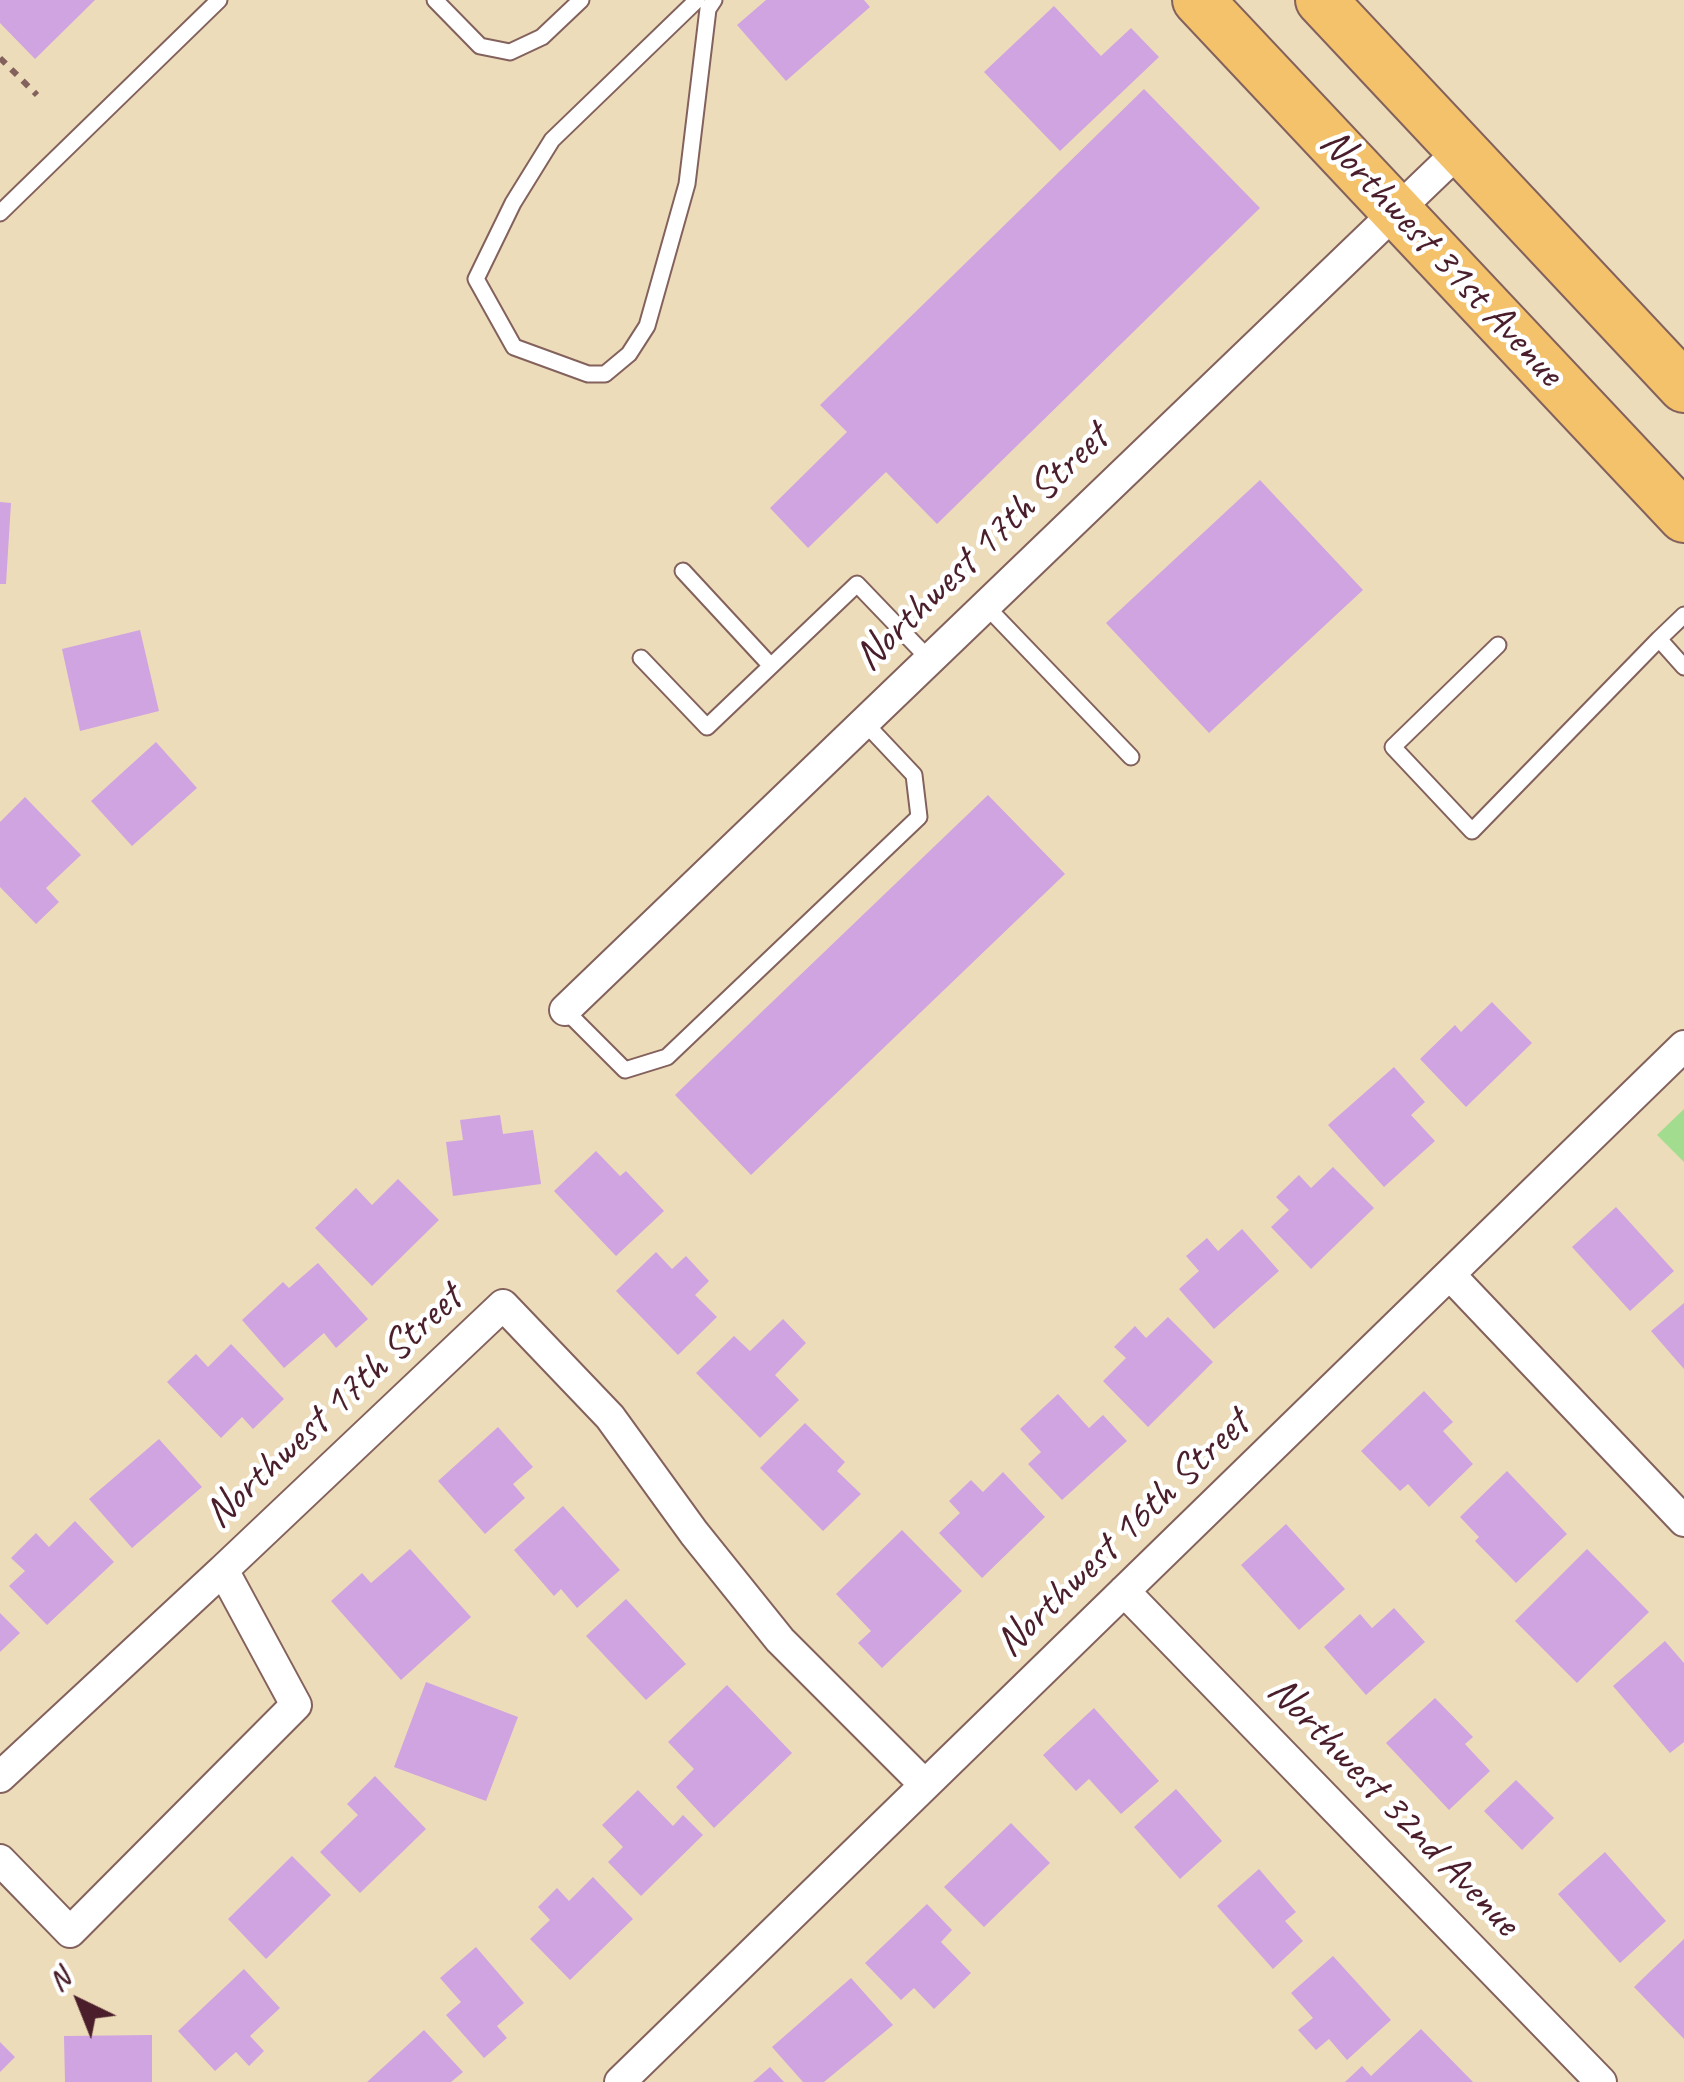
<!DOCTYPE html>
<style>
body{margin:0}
#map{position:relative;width:1684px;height:2082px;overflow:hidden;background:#eddcb9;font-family:Caveat,sans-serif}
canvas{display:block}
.north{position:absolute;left:30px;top:1952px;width:100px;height:100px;-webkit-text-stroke:8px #fff;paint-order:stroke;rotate:317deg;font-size:28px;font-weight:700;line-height:40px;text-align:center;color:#4a1f2b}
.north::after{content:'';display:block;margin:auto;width:35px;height:45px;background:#4a1f2b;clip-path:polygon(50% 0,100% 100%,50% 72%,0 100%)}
</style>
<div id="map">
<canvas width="1684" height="2082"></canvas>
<div class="north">N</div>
</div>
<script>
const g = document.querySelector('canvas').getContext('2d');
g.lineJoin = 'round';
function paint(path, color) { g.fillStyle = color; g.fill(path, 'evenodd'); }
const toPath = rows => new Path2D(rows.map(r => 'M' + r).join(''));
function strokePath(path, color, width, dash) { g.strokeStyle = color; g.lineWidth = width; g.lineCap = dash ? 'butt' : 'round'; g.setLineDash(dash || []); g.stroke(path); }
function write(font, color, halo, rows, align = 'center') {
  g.font = font + ' Caveat,sans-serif'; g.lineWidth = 9; g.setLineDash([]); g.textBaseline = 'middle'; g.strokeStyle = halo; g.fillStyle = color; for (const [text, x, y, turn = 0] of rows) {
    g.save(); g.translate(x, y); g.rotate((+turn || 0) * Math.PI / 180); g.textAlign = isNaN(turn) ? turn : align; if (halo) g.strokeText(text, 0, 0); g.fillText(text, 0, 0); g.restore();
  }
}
paint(toPath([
 [1684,1109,1684,1162,1657,1135]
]), '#a2dc8f');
paint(toPath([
 [0,0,95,0,35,59,0,23],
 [766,0,864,0,870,7,786,81,737,25],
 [1054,6,1101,56,1131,28,1159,57,1060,151,984,72],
 [1144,89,1260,208,937,524,886,472,808,548,770,508,847,432,820,405],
 [1260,480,1363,590,1209,733,1106,623],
 [0,502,11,503,6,584,0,584],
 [140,630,159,711,80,731,62,649],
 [156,742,197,788,132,846,91,801],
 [988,795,1065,874,751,1175,675,1095],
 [25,797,81,855,46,888,59,902,36,924,0,887,0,822],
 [1492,1002,1532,1043,1466,1107,1420,1059,1455,1025,1461,1032],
 [1394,1067,1425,1102,1411,1115,1435,1141,1384,1187,1328,1125],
 [500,1115,503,1134,533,1130,541,1184,453,1196,446,1142,463,1140,460,1120],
 [596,1151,620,1176,626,1171,664,1211,616,1256,554,1191],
 [1333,1167,1374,1208,1311,1269,1271,1227,1289,1210,1276,1197,1299,1175,1311,1188],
 [398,1179,439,1220,372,1286,315,1228,356,1188,372,1205],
 [1616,1207,1674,1271,1630,1311,1572,1247],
 [1242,1229,1279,1271,1214,1329,1179,1289,1199,1271,1186,1256,1207,1238,1218,1251],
 [656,1252,672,1269,686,1256,709,1281,695,1295,717,1317,678,1355,616,1291],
 [318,1263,368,1319,336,1348,324,1333,284,1368,242,1320,283,1282,289,1288],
 [1684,1303,1684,1369,1651,1331],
 [1168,1317,1213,1362,1148,1427,1103,1381,1126,1358,1114,1347,1135,1326,1146,1338],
 [783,1319,806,1343,775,1375,799,1400,760,1438,696,1373,734,1336,750,1351],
 [231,1344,284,1399,253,1429,242,1417,221,1438,167,1382,196,1354,208,1367],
 [1424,1391,1453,1422,1443,1431,1473,1464,1429,1507,1408,1484,1400,1491,1361,1451],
 [1058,1394,1089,1428,1103,1415,1127,1441,1062,1500,1028,1464,1041,1452,1020,1429],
 [805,1423,845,1462,837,1471,861,1494,823,1531,760,1468],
 [498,1427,533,1467,513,1484,525,1498,485,1534,438,1481],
 [159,1439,202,1487,132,1548,89,1499],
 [1507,1471,1567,1534,1516,1583,1475,1541,1479,1537,1460,1517],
 [1003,1472,1045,1517,982,1578,939,1533,960,1513,949,1501,971,1480,983,1492],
 [563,1506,620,1570,577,1608,561,1589,554,1596,514,1550],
 [75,1521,114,1562,47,1625,9,1586,25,1571,11,1558,36,1533,49,1547],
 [1286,1524,1345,1589,1299,1630,1241,1565],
 [902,1530,962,1591,882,1668,858,1643,871,1631,836,1594],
 [410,1549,471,1617,401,1680,331,1601,362,1573,371,1583],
 [1587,1549,1649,1612,1577,1683,1515,1621],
 [626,1599,686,1664,646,1700,586,1636],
 [1394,1608,1425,1642,1366,1695,1324,1647,1360,1614,1372,1628],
 [0,1613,20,1633,0,1652],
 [1665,1641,1684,1663,1684,1742,1670,1753,1613,1686],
 [426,1682,518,1717,486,1801,394,1767],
 [727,1685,792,1753,714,1828,676,1787,694,1769,668,1742],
 [1435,1698,1473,1737,1465,1744,1490,1771,1449,1810,1386,1743],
 [1094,1708,1159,1781,1121,1814,1089,1779,1076,1791,1043,1755],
 [375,1776,426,1829,360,1893,320,1852,358,1815,347,1804],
 [1516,1780,1554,1818,1522,1850,1484,1811],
 [1176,1789,1222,1841,1180,1879,1134,1827],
 [638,1790,673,1826,683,1815,703,1835,641,1896,608,1862,623,1847,602,1825],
 [1011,1823,1050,1863,984,1927,944,1887],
 [1605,1852,1666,1921,1620,1963,1558,1894],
 [292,1856,331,1895,266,1959,228,1919],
 [1259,1869,1296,1912,1285,1921,1303,1941,1273,1969,1217,1906],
 [593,1877,633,1919,570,1980,530,1939,550,1920,538,1907,557,1888,569,1901],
 [927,1904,952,1930,941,1942,971,1973,934,2009,914,1988,901,2000,865,1963],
 [1684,1939,1684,2039,1634,1987],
 [476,1947,524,2003,497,2026,507,2038,484,2058,446,2015,461,2002,440,1978],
 [1333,1956,1391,2020,1347,2060,1329,2039,1316,2050,1298,2030,1313,2018,1291,1993],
 [244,1969,280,2008,250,2036,264,2051,249,2066,236,2052,215,2071,178,2031],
 [851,1978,893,2025,824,2082,803,2082,772,2047],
 [1421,2029,1473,2082,1345,2082,1362,2066,1371,2076],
 [424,2030,463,2072,451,2082,367,2082],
 [152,2035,152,2082,65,2082,64,2036],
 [0,2042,15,2057,0,2072],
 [770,2067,784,2082,753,2082]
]), '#cfa4e1');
const lane = toPath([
 [435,0,480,46,510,52,542,37,581,0],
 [697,0,552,140,513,203,476,279,514,347,588,374,605,374,629,354,647,326,687,184,708,9,714,0],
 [0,213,219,0],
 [683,571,771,666],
 [985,605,1131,757],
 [1684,615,1659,639,1684,667],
 [1498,645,1393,747,1472,831,1659,639],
 [641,658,707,727,857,584,929,659],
 [565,1010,625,1070,667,1057,919,817,914,775,864,722]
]);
const street = toPath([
 [565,1010,1460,150],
 [1451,1276,1684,1521],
 [223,1570,503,1305,610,1417,694,1533,780,1640,925,1785],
 [1124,1591,1601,2082],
 [0,1777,223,1570,296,1705,70,1932,0,1860],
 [620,2082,1684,1046]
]);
const primary = toPath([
 [1198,0,1684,517],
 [1321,0,1684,387]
]);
strokePath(lane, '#83615d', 19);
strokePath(street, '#83615d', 34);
strokePath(primary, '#83615d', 54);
strokePath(toPath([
 [0,58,37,95]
]), '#83615d', 6, [8, 8]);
strokePath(lane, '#fff', 15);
strokePath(street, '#fff', 30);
strokePath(primary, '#f3c26a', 50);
write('42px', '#4a1f2b', '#fff', [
 ["Northwest 31st Avenue",1441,258,47],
 ["Northwest 17th Street",982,548,-44],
 ["Northwest 17th Street",334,1407,-43],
 ["Northwest 16th Street",1123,1534,-44],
 ["Northwest 32nd Avenue",1393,1807,46]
]);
</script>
